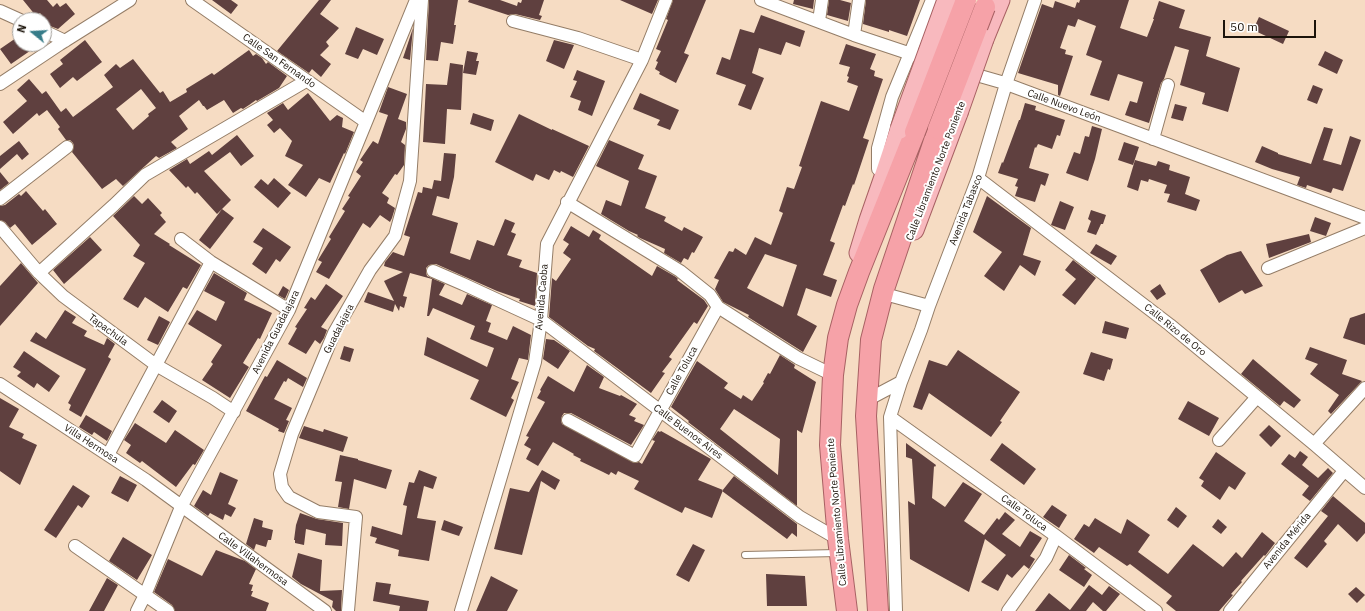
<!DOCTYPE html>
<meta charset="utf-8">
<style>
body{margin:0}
#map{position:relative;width:1365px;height:611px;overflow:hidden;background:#f6dcc3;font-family:"IBM Plex Sans",sans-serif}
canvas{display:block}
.north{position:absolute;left:12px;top:12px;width:40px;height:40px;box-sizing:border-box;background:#fff;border:1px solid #a4a19d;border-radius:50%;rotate:288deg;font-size:11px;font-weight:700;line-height:16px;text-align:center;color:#1c140b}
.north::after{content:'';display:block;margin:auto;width:14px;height:18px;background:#367c89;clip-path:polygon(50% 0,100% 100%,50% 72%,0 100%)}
.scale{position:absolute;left:1223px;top:20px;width:93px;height:18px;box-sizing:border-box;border:2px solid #1c140b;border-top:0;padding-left:5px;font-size:12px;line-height:14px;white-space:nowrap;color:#1c140b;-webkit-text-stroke:3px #fff;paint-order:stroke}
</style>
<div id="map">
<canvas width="1365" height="611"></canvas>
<div class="north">N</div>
<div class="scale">50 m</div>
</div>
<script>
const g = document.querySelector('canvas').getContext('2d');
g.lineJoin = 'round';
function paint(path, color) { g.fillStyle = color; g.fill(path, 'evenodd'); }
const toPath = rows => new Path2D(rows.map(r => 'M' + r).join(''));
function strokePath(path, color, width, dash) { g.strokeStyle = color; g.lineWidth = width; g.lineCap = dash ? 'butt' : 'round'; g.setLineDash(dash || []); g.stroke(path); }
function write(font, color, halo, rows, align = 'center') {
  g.font = font + ' "IBM Plex Sans",sans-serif'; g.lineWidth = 4; g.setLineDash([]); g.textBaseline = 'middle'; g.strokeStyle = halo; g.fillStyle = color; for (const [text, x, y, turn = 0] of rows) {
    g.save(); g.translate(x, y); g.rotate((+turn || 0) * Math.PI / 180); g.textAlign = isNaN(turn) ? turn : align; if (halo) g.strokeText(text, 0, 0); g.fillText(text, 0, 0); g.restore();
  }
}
paint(toPath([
 [23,0,47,0,53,7,57,3,60,7,66,3,75,14,58,29,50,26,40,13,36,16],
 [212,0,231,0,238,5,231,14],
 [319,0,331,0,320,14,339,28,326,42,329,46,320,55,331,64,321,77,312,69,309,73,277,51],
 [429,0,458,0,454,25,456,25,453,44,441,42,438,61,426,60],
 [469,0,500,0,517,6,518,2,521,3,522,0,544,0,539,15,542,16,540,20,515,14,508,15,468,2],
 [620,0,658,0,652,14],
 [673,0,706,0,684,53,689,55,676,83,659,74,660,72,655,69,658,62,656,61,661,51,656,49,668,20,666,19],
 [794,0,814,0,813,9,793,4],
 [829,0,840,0,851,3,848,21,827,15],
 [866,0,920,0,907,36,889,30,889,32,863,24],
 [1080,0,1129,0,1120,28,1147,37,1154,19,1153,19,1159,1,1185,10,1179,28,1211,37,1206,56,1240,68,1228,112,1202,104,1205,93,1180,85,1189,50,1175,46,1164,79,1161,83,1149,123,1125,115,1130,101,1137,103,1143,82,1118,74,1109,101,1090,95,1102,61,1086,55,1096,26,1078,19,1075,27,1068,25,1060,48,1066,50,1065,54,1073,56,1060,96,1058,95,1058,85,1018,73,1042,4,1053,8,1055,1,1075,8,1077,2,1079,3],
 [761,15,805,31,800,47,786,42,781,55,759,48,752,73,764,78,751,110,738,105,746,85,716,74,722,57,730,60,740,29,754,33],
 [1259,17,1289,31,1283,44,1253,30],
 [356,27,384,39,377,55,363,49,358,59,345,54],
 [413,28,410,60,403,58],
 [16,38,20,44,40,44,11,64,0,49],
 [85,40,102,62,77,81,73,77,60,88,50,74,63,64,60,60],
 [554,40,574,45,564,69,546,61],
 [846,44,876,54,870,69,875,71,874,76,883,79,863,138,869,140,854,185,853,184,845,206,843,205,830,241,835,243,823,275,837,280,831,297,806,288,797,315,817,326,803,352,748,317,749,315,723,302,715,289,719,280,714,278,729,251,733,252,735,248,746,255,755,237,771,245,783,213,779,211,787,187,794,189,802,167,799,166,821,101,849,111,858,86,847,82,849,77,847,76,850,67,839,64],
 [765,254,797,265,783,307,747,288],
 [249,50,253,56,256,54,262,58,266,64,268,62,287,76,279,88,257,101,256,100,249,105,243,109,241,108,233,113,224,100,207,110,204,106,203,106,199,100,179,116,188,129,171,142,177,148,159,158,156,156,123,186,116,179,102,189,72,152,74,146,73,143,70,140,66,140,58,129,60,127,47,110,39,116,37,113,13,134,3,122,27,101,17,90,29,79,42,94,46,91,61,112,66,108,73,117,113,87,104,75,116,64,120,68,133,59,160,93,163,91,170,102,187,92,186,89,212,73,214,75],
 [141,89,156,108,148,114,149,116,133,130,116,109],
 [467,51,478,53,476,61,479,61,476,75,463,73],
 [1325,51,1343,60,1337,74,1318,65],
 [450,63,463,65,461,110,447,109,445,144,423,142,426,84,447,85],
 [577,70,605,81,592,116,578,110,581,101,570,97,577,81,573,80],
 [1313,85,1323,89,1317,104,1307,100],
 [388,87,407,94,398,119,406,122,406,129,401,142,405,145,404,165,397,175,395,174,382,193,389,198,387,203,395,208,392,218,390,222,380,215,370,228,363,223,329,279,316,272,322,262,318,260,331,239,329,237,345,211,342,209,350,197,348,196,361,176,356,172,363,162,360,160,373,141,378,144,388,115,379,112],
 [308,93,330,121,337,115,343,118,342,127,354,132,345,154,344,153,330,183,319,178,306,197,288,185,303,165,285,156,292,141,280,128,274,133,267,125,273,120,267,113,283,103,288,110],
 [640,93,679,110,670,130,657,125,660,120,633,109],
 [1025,103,1036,106,1035,110,1065,120,1060,136,1057,135,1052,149,1038,144,1036,148,1035,147,1029,168,1049,174,1045,186,1041,184,1035,202,1015,196,1018,187,1015,186,1018,179,998,173,1002,162,1003,163,1019,120,1020,120],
 [1175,104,1187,107,1183,121,1171,118],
 [473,113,494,120,491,131,470,124],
 [519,114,552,130,552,129,589,146,573,177,561,171,560,173,554,170,549,180,536,174,533,181,495,162],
 [1092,126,1102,129,1095,159,1088,181,1066,173,1074,152,1080,154,1085,136,1089,137],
 [1324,127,1333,129,1323,160,1341,165,1350,136,1361,140,1343,191,1333,188,1331,193,1307,185,1306,188,1297,185,1300,177,1272,169,1255,162,1262,146,1278,153,1278,154,1311,164],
 [237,135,254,156,241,166,230,152,204,171,231,200,222,209,234,218,210,249,199,240,222,209,217,214,197,192,195,194,188,186,186,188,169,170,187,159,190,164,209,151,212,155],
 [609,140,644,155,638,169,657,176,645,208,666,217,664,221,682,231,684,227,703,237,694,253,692,252,688,260,684,258,681,263,664,253,665,249,640,238,637,236,638,235,629,231,601,214,606,200,621,206,629,181,596,166],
 [19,141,29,154,22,160,17,154,0,169,0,156],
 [1124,142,1139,147,1133,165,1118,160],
 [444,153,456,154,454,177,449,199,437,196,432,215,458,223,450,253,470,260,477,240,494,246,505,219,515,223,511,232,516,234,507,255,522,260,519,267,537,273,535,306,519,301,520,299,497,291,436,264,429,265,426,268,426,272,427,276,445,284,439,295,462,305,467,294,492,305,486,321,491,323,488,332,507,340,513,326,531,335,528,360,519,358,511,379,519,382,511,398,514,400,506,417,470,399,479,380,424,355,427,337,487,367,494,348,470,339,475,326,433,308,429,316,427,316,432,279,410,273,403,296,407,297,404,308,400,306,399,311,395,304,393,312,364,302,368,292,394,301,384,281,403,272,384,266,385,262,393,252,404,256,410,237,404,235,418,192,422,193,423,187,432,189,434,180,441,181],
 [1135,160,1156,166,1158,161,1170,165,1169,170,1190,177,1185,194,1200,200,1196,211,1167,202,1170,194,1164,193,1167,185,1149,179,1148,182,1141,180,1138,191,1127,187],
 [0,172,9,183,0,190],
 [274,178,291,193,278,208,254,187,261,179,268,185],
 [26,191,43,211,45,209,57,224,32,245,15,224,10,228,5,222,0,220,0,206,5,205,19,194,21,196],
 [134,196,142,204,148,198,162,213,160,215,166,222,154,234,170,244,169,245,201,265,187,289,183,287,168,312,145,297,138,308,123,299,145,263,133,256,140,245,113,216],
 [987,196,1031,228,1023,255,1041,261,1035,276,1020,265,1004,291,984,276,1002,252,973,232],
 [1060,201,1074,207,1065,230,1051,225],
 [1091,210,1106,215,1103,224,1101,224,1096,235,1087,232,1091,221,1088,219],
 [1315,217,1331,223,1326,236,1310,231],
 [571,226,589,237,593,230,601,235,599,239,652,276,657,266,676,277,678,279,677,280,704,300,708,306,697,324,694,322,669,357,672,359,662,372,665,373,651,393,594,351,595,349,588,346,549,317,552,278,556,281,571,259,563,253,569,244,563,240],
 [263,228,291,247,280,262,276,259,266,274,252,264,263,248,253,242],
 [1309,234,1311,242,1269,258,1266,244],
 [90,237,102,250,64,284,53,270],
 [1096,244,1117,256,1111,265,1090,253],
 [1241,251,1263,286,1245,294,1242,290,1219,303,1200,270,1227,255],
 [1073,260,1096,278,1075,305,1062,295,1076,279,1065,270],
 [21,263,38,283,0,326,0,286],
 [214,273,247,293,244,300,272,313,260,339,258,338,243,363,249,367,230,398,202,380,213,364,211,362,222,345,188,324,197,310,216,321,225,302,204,291],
 [326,284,343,296,321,327,327,330,324,338,320,344,315,340,306,354,288,344,297,328,295,327,307,309,304,308,311,297,315,300],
 [1160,284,1166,294,1157,300,1150,291],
 [283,286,289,290,285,299,278,295],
 [65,310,76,317,72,323,87,331,84,336,104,345,107,338,115,344,108,357,111,359,81,417,69,410,71,405,68,403,86,369,30,341,36,332,46,339],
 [1365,313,1365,345,1343,338,1350,318],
 [159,316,170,322,158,345,147,340],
 [1105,321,1129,328,1126,339,1102,333],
 [546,339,554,340,570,351,558,369,543,359],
 [344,346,354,349,350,362,340,359],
 [1310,347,1347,360,1342,374,1362,381,1331,414,1328,411,1339,395,1310,374,1318,364,1305,359],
 [958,350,1020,392,1000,421,1002,422,991,437,929,393,922,410,913,407,929,360,947,366],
 [24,351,60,376,49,392,37,383,34,388,17,376,21,372,13,367],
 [1091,352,1113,359,1110,370,1108,369,1104,381,1083,374],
 [780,355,795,365,794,368,816,382,802,433,797,430,797,506,688,422,689,421,671,407,697,361,728,383,724,388,741,399,743,395,752,401,764,383,763,382,768,373,770,374],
 [734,409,780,439,778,475,720,429],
 [1253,359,1301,400,1294,408,1284,401,1280,406,1241,374],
 [277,360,307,378,303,387,288,378,286,382,284,381,274,399,292,408,286,420,289,421,284,433,278,431,279,429,246,411,265,376,267,377],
 [587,365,604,377,599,388,620,396,621,395,637,404,629,415,636,418,634,421,644,425,631,445,571,413,564,413,562,416,561,420,562,424,635,463,639,462,642,464,655,441,652,440,658,431,660,432,661,431,711,459,698,480,723,490,712,518,685,507,682,513,634,489,639,481,618,471,616,475,611,472,609,475,603,472,580,461,581,459,573,455,574,454,553,442,538,466,526,459,531,449,524,445,529,437,526,436,545,402,537,398,541,391,540,390,548,376,574,392],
 [0,398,19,409,9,427,24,434,22,438,37,445,20,485,0,471],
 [162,400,177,411,169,423,153,412],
 [1188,401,1219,418,1209,436,1178,419],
 [86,415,112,431,107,441,94,432,92,435,79,427],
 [135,423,166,443,175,430,204,450,195,465,193,464,176,487,142,461,140,463,126,453,131,445,124,440],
 [1269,425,1281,436,1271,447,1259,435],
 [304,426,323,432,324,429,348,437,343,452,299,438],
 [906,443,936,465,935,467,934,466,932,498,945,507,963,482,982,494,964,521,984,535,997,518,999,520,1005,512,1015,520,1002,534,1020,547,1030,531,1042,538,1030,556,1035,559,1029,569,1024,565,1012,578,1007,574,998,591,981,582,1006,555,985,539,969,592,910,559,908,501,915,505,912,459,906,457],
 [1002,443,1036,469,1024,485,990,460],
 [1300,451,1308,457,1302,465,1318,478,1328,468,1333,473,1310,501,1302,495,1309,486,1281,464,1289,454,1295,458],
 [1216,452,1246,473,1235,490,1229,486,1220,500,1201,486,1204,481,1199,478],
 [340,455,358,459,358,460,392,470,386,489,354,479,349,509,338,507,342,482,335,481],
 [419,470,437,477,433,489,424,486,417,518,436,521,429,561,398,556,399,550,375,543,377,538,370,536,372,526,402,535,407,506,403,505,409,482,414,483],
 [542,470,560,480,555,490,541,481,522,555,494,549,510,488,529,492],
 [220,472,238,480,228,504,236,508,231,517,225,514,223,520,210,513,208,516,194,506,203,490,211,495],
 [120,476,137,485,128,502,111,493],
 [734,476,797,524,797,537,792,533,787,539,722,491],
 [73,485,90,496,82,508,78,505,56,538,44,530],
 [1333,496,1365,523,1365,533,1357,542,1338,524,1324,541,1327,544,1307,568,1294,558,1328,516,1321,511],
 [1052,505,1067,515,1059,528,1043,517],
 [1176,507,1187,516,1178,528,1167,520],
 [300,513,317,519,343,523,342,546,325,545,326,534,306,529,304,545,295,543,295,540,294,540,296,525],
 [254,518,263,521,262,527,273,530,271,540,268,540,266,547,256,544,254,550,246,544],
 [1095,518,1121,534,1127,519,1150,535,1138,552,1168,574,1193,544,1223,567,1236,552,1242,558,1262,532,1275,543,1265,556,1264,555,1241,581,1242,582,1231,594,1233,595,1219,611,1176,611,1166,603,1172,596,1130,564,1127,566,1099,547,1094,553,1074,539,1084,524,1089,527],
 [1218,519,1227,527,1221,534,1212,527],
 [444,520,463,527,459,536,441,530],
 [123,537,152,555,137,580,109,561],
 [693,544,705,550,689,582,676,575],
 [216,550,245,561,256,569,249,584,253,585,251,591,253,591,251,596,269,603,266,611,175,611,172,605,154,592,168,559,202,576],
 [298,553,322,560,320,591,342,590,341,611,336,611,332,607,333,601,301,584,292,577],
 [1069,555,1086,568,1084,569,1092,575,1084,587,1059,570],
 [766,574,805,576,807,606,767,606],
 [491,576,518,590,507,611,476,611],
 [107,578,118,585,104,611,89,611],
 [376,582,391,584,389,594,429,601,427,611,399,611,400,606,373,601],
 [1089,585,1102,595,1109,586,1120,594,1106,611,1103,611,1093,602,1086,611,1035,611,1049,593,1070,610],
 [1356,587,1365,595,1357,603,1348,594]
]), '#5f403f');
const service = toPath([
 [745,555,837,553]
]);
const minor = toPath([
 [192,0,366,122],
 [761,0,854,35,932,61],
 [0,11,20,20],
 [513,21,578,38,642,60],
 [819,21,822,0],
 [44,31,65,41],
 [854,35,859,0],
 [966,72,1001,82,1365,218],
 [0,84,60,44,130,0],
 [1153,139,1168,85],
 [885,174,878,169,878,148,892,97,932,0],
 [978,178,1170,325,1314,444,1365,488],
 [0,199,67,147],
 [567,202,680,271,710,295,718,307,798,358,833,375],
 [0,227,39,273,63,296,156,365,213,398,234,412],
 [181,239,211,262,289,310],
 [1268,268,1365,228],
 [433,271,463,284,541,320,800,517,838,539],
 [39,273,114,205,145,175,306,81],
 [892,296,929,306],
 [0,384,146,480,325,611],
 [867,400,901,382],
 [890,417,1056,536,1156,611],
 [568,420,635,456,718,307],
 [1219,440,1257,397],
 [1314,444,1365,388],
 [108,455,211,262],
 [75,546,168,611],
 [137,611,145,595,181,507,289,310,416,0],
 [348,611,356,517,318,512,289,497,282,487,280,474,292,434,334,333,370,270,395,236,410,181,422,0],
 [461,611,535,362,541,320,547,244,642,60,666,0],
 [896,611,890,417,901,382,921,330,929,306,978,178,1006,84,1035,0],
 [1008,611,1046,558,1056,536],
 [1230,611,1344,471]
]);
const primary = toPath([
 [984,39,1000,0],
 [914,230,958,113],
 [859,253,869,220,885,174,900,129]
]);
const trunk = toPath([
 [847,611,838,539,830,445,833,375,838,338,847,305,859,272,915,132],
 [878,611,866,416,871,340,884,289,938,129]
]);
strokePath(service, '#947d67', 8);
strokePath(minor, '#947d67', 14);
strokePath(primary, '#a86163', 21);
strokePath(trunk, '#a86163', 22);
strokePath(service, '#fff', 6);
strokePath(minor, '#fff', 12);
strokePath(primary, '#f8b9be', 19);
strokePath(trunk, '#f6a2a8', 20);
const primaryBridge = toPath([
 [958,113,984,39],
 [900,129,947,0]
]);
const trunkBridge = toPath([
 [938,129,985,7],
 [915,132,966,0]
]);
strokePath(primaryBridge, '#a86163', 21, []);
strokePath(trunkBridge, '#a86163', 22, []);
strokePath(primaryBridge, '#f8b9be', 19);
strokePath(trunkBridge, '#f6a2a8', 20);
write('10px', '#1c140b', '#fff', [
 ["Calle San Fernando",279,61,35],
 ["Calle Nuevo León",1064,106,20],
 ["Calle Libramiento Norte Poniente",936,171,-69],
 ["Avenida Tabasco",966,210,-69],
 ["Avenida Caoba",542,297,-85],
 ["Guadalajara",339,329,-63],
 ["Tapachula",108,330,36],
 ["Calle Rizo de Oro",1175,330,39],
 ["Avenida Guadalajara",276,332,-63],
 ["Calle Toluca",682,371,-61],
 ["Calle Buenos Aires",688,432,37],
 ["Villa Hermosa",91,444,33],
 ["Calle Libramiento Norte Poniente",837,512,-95],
 ["Calle Toluca",1024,513,36],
 ["Avenida Mérida",1287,541,-51],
 ["Calle Villahermosa",253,559,36]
]);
</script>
